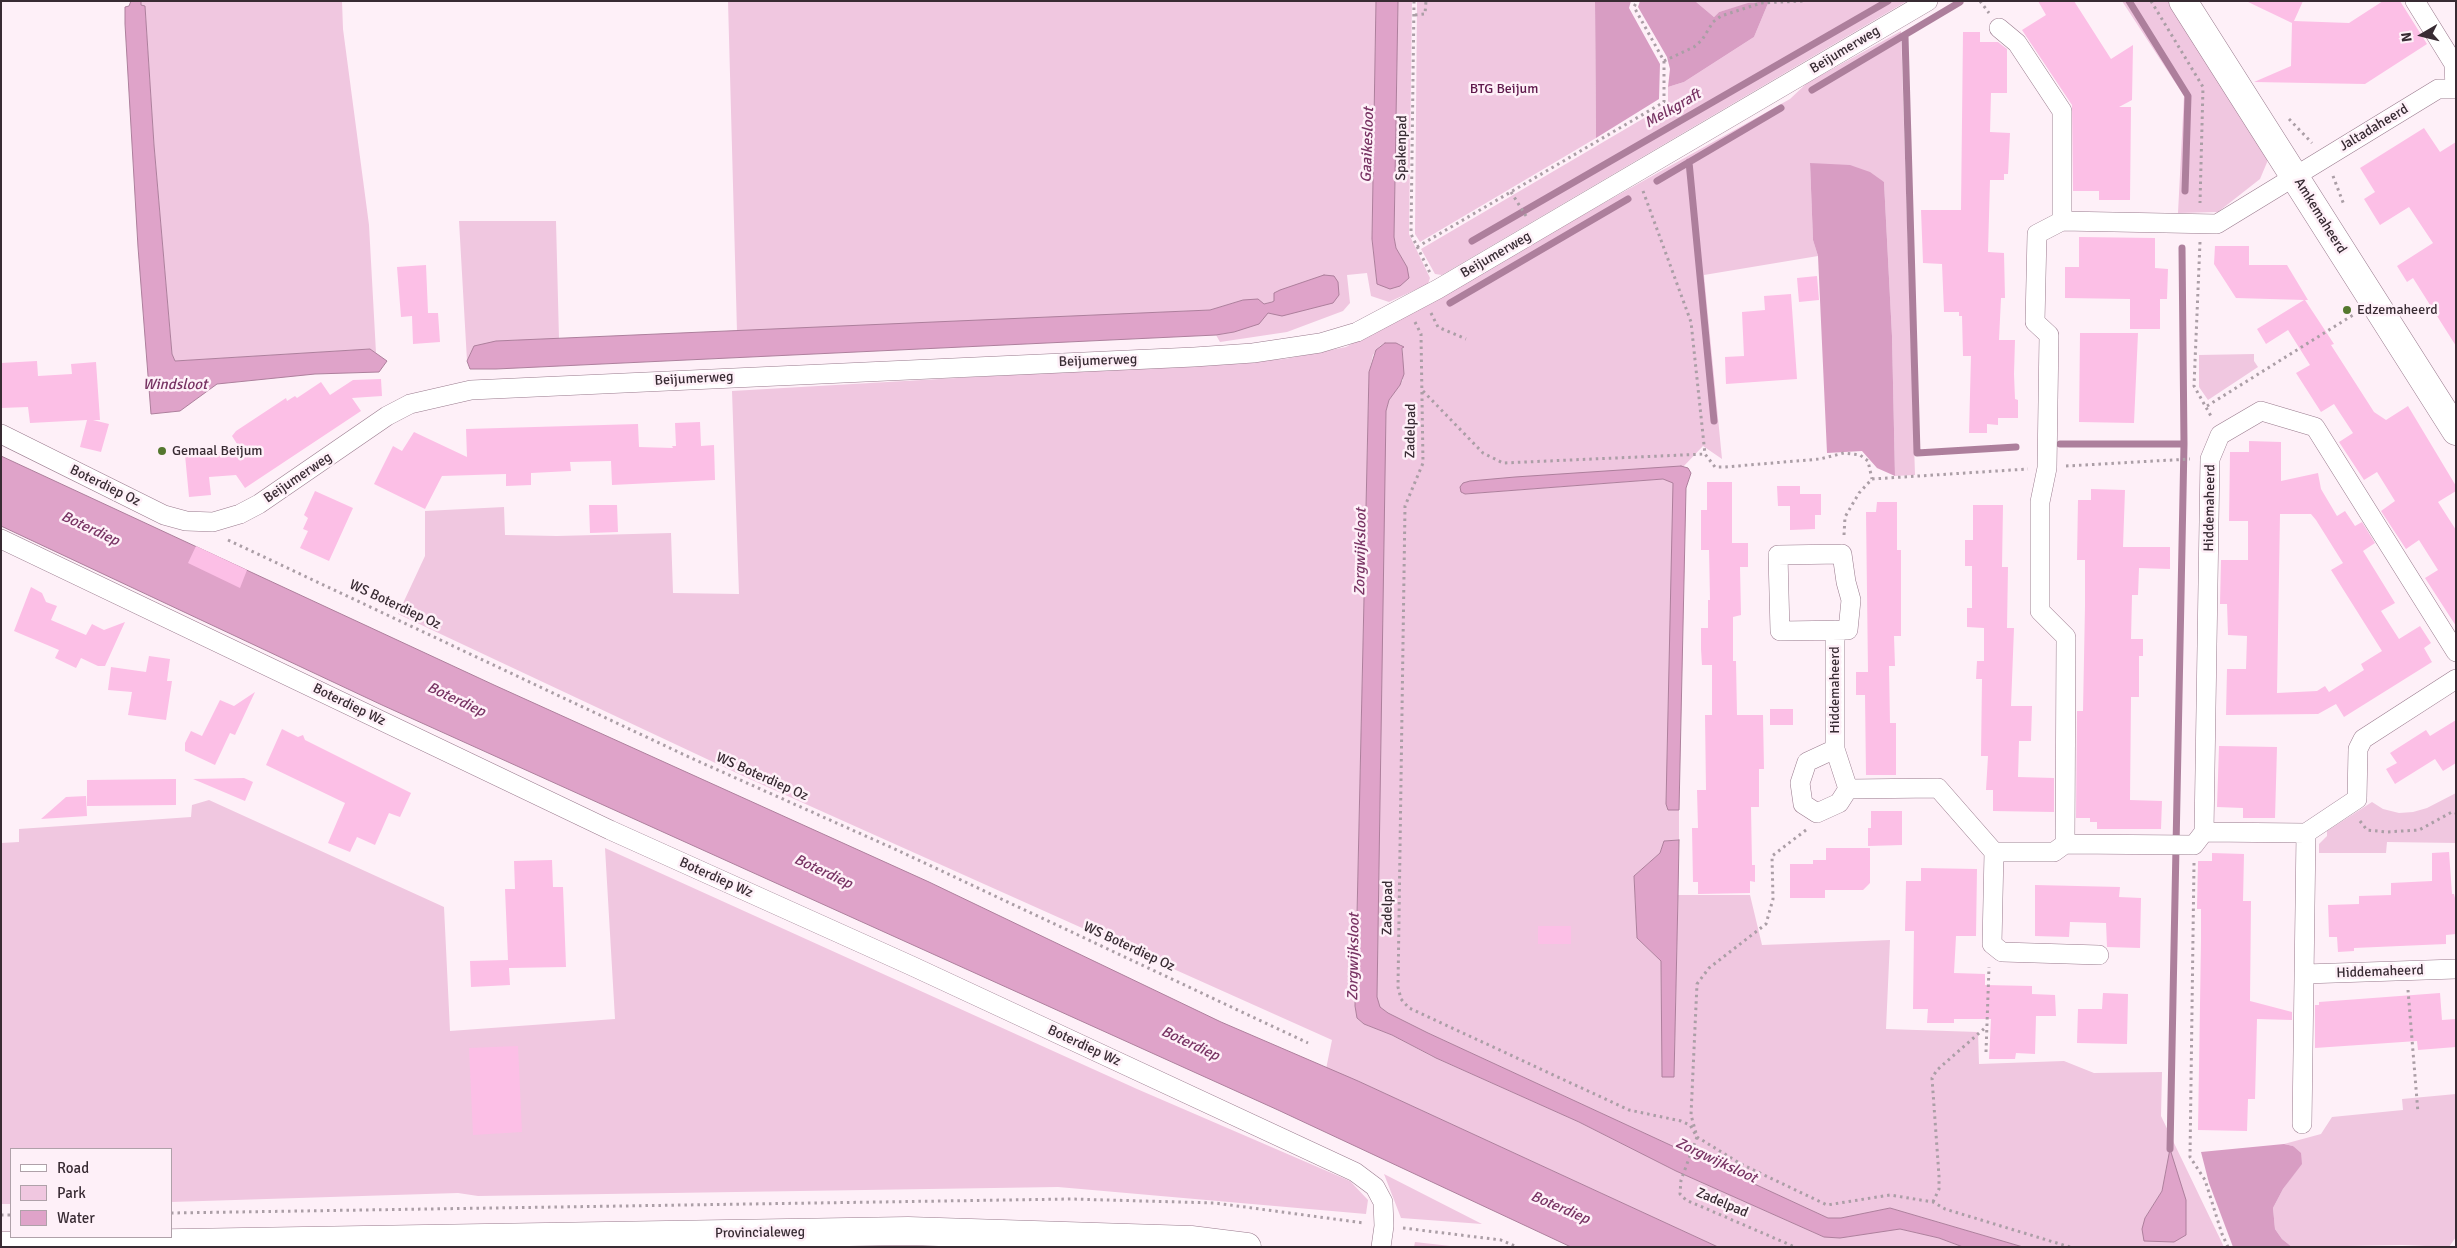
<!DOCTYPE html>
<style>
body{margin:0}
#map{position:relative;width:2457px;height:1248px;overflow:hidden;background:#fef0f8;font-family:Signika,sans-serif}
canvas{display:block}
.frame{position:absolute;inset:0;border:2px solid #382b33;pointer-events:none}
.legend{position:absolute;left:10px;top:1148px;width:162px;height:90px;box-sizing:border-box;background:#fef0f8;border:1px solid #afa1a9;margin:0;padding:6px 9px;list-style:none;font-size:15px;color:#382b33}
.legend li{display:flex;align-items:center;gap:10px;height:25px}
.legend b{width:25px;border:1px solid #afa1a9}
.north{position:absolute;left:2397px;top:10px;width:50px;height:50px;-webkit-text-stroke:4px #fef0f8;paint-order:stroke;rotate:262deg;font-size:14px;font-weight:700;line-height:20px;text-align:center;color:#382b33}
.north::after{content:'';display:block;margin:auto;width:18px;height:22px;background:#382b33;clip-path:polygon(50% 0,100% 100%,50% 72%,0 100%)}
</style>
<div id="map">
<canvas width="2457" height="1248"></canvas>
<div class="frame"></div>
<ul class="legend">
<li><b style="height:6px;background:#fff"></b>Road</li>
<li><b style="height:14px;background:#f0c7e0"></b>Park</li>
<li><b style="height:14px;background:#dfa3c9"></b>Water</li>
</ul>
<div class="north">N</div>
</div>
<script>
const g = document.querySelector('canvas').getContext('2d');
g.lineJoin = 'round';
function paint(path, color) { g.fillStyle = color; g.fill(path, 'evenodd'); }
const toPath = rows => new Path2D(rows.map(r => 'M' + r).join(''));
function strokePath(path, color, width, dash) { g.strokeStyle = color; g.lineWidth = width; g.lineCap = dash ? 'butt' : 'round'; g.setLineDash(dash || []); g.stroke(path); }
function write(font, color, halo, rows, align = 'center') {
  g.font = font + ' Signika,sans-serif'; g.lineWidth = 5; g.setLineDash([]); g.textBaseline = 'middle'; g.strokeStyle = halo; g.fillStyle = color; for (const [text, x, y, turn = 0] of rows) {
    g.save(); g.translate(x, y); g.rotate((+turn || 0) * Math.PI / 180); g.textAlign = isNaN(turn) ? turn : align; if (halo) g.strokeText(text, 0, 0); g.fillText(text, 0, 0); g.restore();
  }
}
paint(toPath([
 [141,1,342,1,343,29,369,225,376,353,370,349,175,361,172,354,154,145,145,6,141,5],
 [728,1,1376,1,1372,239,1377,284,1407,267,1396,248,1394,237,1398,1,1412,1,1409,234,1430,278,1428,284,1389,302,1371,296,1367,273,1347,275,1350,303,1343,311,1287,332,1220,342,1216,335,1234,332,1267,313,1279,314,1274,301,1264,304,1243,300,1210,310,737,332],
 [1417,1,1595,1,1596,138,1420,242,1415,234],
 [1695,1,1758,1,1719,12,1714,17],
 [1769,1,1907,1,1442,275,1435,274,1421,249,1668,104,1668,87,1684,82,1754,37],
 [2122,1,2169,1,2268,160,2260,179,2218,212,2178,213,2184,96],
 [1901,31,1915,475,1895,476,1892,336,1884,182,1810,163,1813,240,1818,256,1704,275,1722,459,1703,446,1683,467,1470,481,1463,483,1461,491,1466,494,1663,479,1671,480,1675,486,1666,804,1668,810,1679,810,1679,840,1664,841,1660,853,1634,876,1637,938,1661,961,1662,1076,1674,1077,1678,895,1750,895,1762,945,1890,940,1886,1029,1978,1032,1979,1064,2064,1061,2094,1073,2162,1072,2161,1116,2224,1247,2023,1247,1890,1208,1842,1218,1828,1218,1428,1033,1388,1013,1380,1007,1377,998,1384,477,1386,411,1389,400,1403,380,1403,347,1400,344,1385,343,1380,346,1373,355,1369,372,1355,1006,1357,1018,1364,1024,1392,1035,1431,1056,1579,1122,1676,1171,1824,1237,1848,1237,1880,1230,1900,1229,1939,1238,1963,1247,1718,1247,1358,1081,1326,1069,1332,1040,743,776,398,614,425,556,425,511,504,507,505,535,557,536,671,533,673,593,739,594,732,391,1285,359,1346,347,1790,99,1807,83],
 [2170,1151,2174,1242,2145,1218,2162,1191],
 [459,221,556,221,559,339,496,341,471,352,467,361],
 [2254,354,2254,361,2258,367,2208,400,2199,387,2199,355],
 [2456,793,2456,843,2387,842,2386,853,2319,853,2319,844,2327,836,2327,831,2372,802,2383,809,2399,813,2413,812,2427,808],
 [209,800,444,907,450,1031,615,1019,605,848,1137,1089,1350,1181,1368,1200,1366,1214,1058,1187,478,1196,458,1193,171,1202,171,1149,11,1149,11,1204,1,1204,1,843,19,842,19,829,191,817,192,805],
 [2456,1094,2456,1237,2449,1247,2402,1245,2292,1247,2282,1239,2275,1229,2273,1208,2283,1189,2301,1164,2293,1146,2284,1144,2321,1134,2332,1117,2403,1110,2402,1099],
 [1384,1174,1482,1224,1401,1218],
 [1415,1242,1459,1247,1414,1247]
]), '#f0c7e0');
paint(toPath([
 [1595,1,1631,1,1629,8,1660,64,1659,99,1596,138],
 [1640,1,1695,1,1714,17,1719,12,1748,3,1769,1,1754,37,1684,82,1668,87,1670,69,1667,57,1638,7],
 [1810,163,1850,165,1870,172,1884,182,1892,336,1895,476,1877,468,1862,451,1827,453,1818,256,1813,240],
 [2284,1144,2293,1146,2301,1153,2302,1164,2283,1189,2273,1208,2275,1229,2282,1239,2292,1247,2233,1247,2209,1183,2201,1152]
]), '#d89dc3');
const water = toPath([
 [131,1,141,1,141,5,145,6,154,145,172,354,175,361,370,349,387,361,379,372,315,374,217,384,180,411,151,414,138,247,125,24,125,7,129,6,131,1],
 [1376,1,1398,1,1394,237,1396,248,1407,267,1409,278,1400,286,1390,289,1377,284,1372,239,1376,1],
 [1324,275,1334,276,1338,282,1339,295,1333,303,1282,316,1268,313,1259,324,1234,332,1216,335,496,369,470,369,467,361,474,346,496,341,1210,310,1243,300,1258,299,1264,304,1272,302,1274,301,1274,293,1280,290,1324,275],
 [1385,343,1396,343,1404,347,1402,348,1404,374,1400,385,1389,400,1386,411,1377,997,1380,1007,1388,1013,1428,1033,1828,1218,1841,1218,1890,1208,2023,1247,1963,1247,1939,1238,1900,1229,1840,1238,1824,1237,1676,1171,1579,1122,1436,1058,1392,1035,1364,1024,1357,1018,1355,1006,1369,372,1376,350,1385,343],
 [1,456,494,685,929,882,1221,1022,1358,1081,1718,1247,1571,1247,1278,1110,382,705,1,526,1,456],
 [1681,466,1688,468,1691,473,1686,488,1679,810,1668,810,1666,804,1673,483,1663,479,1465,494,1461,492,1460,487,1463,483,1470,481,1515,477,1681,466],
 [1679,840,1678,895,1674,1077,1662,1077,1661,961,1637,938,1634,876,1660,853,1664,841,1679,840],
 [2170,1149,2186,1200,2186,1235,2174,1242,2144,1241,2142,1229,2145,1218,2162,1191,2170,1149]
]);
paint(water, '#dfa3c9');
strokePath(water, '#ad7f9c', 1);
strokePath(toPath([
 [2129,1,2188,96,2185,191],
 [1905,36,1917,453,2016,447],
 [1812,90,1960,2],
 [1689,162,1714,421],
 [1657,181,1781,108],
 [1472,241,1888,1],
 [1450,303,1628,199],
 [2060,444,2184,444],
 [2170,1149,2184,444,2182,248]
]), '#ad7f9c', 7);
paint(toPath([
 [2038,1,2074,1,2111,59,2133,45,2132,100,2119,107,2131,107,2130,200,2099,200,2099,191,2073,191,2072,105,2022,30,2046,15],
 [2246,1,2303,1,2294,21,2349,23,2383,1,2400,1,2427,44,2365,84,2254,82,2291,66,2292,23],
 [1963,32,1980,32,1980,42,1998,42,2007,49,2007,93,1991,93,1990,132,2010,133,2008,174,2004,174,2004,180,1990,180,1988,252,2004,253,2005,298,2001,298,1999,340,2015,340,2014,374,2015,399,2018,400,2018,418,1998,418,1998,425,1987,424,1987,433,1969,433,1971,356,1963,356,1962,316,1959,316,1959,312,1944,312,1942,264,1923,263,1921,210,1961,210],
 [2424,128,2440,152,2456,142,2456,346,2413,278,2407,282,2397,266,2433,243,2409,207,2380,225,2364,199,2375,192,2360,168],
 [2079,237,2155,238,2155,268,2168,269,2167,299,2160,299,2160,329,2130,329,2130,299,2065,298,2065,267,2079,267],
 [2215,246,2249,246,2249,265,2287,265,2308,300,2305,300,2334,344,2331,345,2374,412,2386,420,2408,406,2456,486,2456,491,2438,502,2456,530,2456,626,2425,578,2438,570,2419,540,2406,549,2381,511,2395,501,2377,472,2364,480,2339,442,2353,433,2334,404,2321,412,2296,373,2310,365,2288,330,2266,344,2257,329,2304,300,2236,298,2214,264],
 [426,265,428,313,438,313,440,342,413,344,412,316,401,317,397,267],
 [1817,276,1819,300,1799,302,1797,278],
 [1791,294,1797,379,1726,384,1725,357,1744,356,1742,312,1765,310,1764,296],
 [2080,333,2138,333,2134,423,2079,422],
 [37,361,38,376,72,374,71,364,96,362,100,420,93,420,109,424,101,452,80,447,87,420,30,423,28,407,1,408,1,363],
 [381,379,382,396,352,398,361,411,245,488,236,475,209,477,211,495,189,497,185,455,241,450,232,436,236,431,286,398,287,401,295,396,297,398,321,382,330,395,353,380],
 [700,422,701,446,714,445,715,480,612,485,611,461,570,462,571,471,531,473,531,485,506,486,506,474,442,476,425,509,374,484,393,446,402,451,414,432,467,457,466,429,638,424,639,447,673,448,672,446,676,446,675,423],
 [2249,441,2281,442,2281,481,2318,473,2321,489,2337,516,2345,511,2355,526,2362,522,2375,543,2363,551,2395,603,2381,611,2399,639,2420,626,2431,643,2424,648,2432,662,2344,717,2336,704,2318,714,2226,715,2227,669,2246,669,2247,636,2228,635,2227,604,2220,604,2221,560,2248,560,2248,521,2229,521,2230,452,2249,452],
 [2280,514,2311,514,2316,520,2343,563,2331,570,2382,651,2361,664,2364,670,2329,692,2325,686,2317,691,2277,693],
 [1707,482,1732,482,1732,543,1748,543,1748,567,1740,567,1741,615,1733,617,1733,661,1736,661,1737,715,1763,715,1764,769,1759,769,1759,807,1751,807,1752,865,1755,865,1755,882,1750,881,1750,893,1698,894,1698,882,1693,882,1692,828,1698,828,1697,790,1706,790,1705,715,1712,715,1712,665,1702,665,1701,649,1701,628,1708,628,1708,600,1710,600,1709,550,1701,550,1701,510,1707,510],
 [1777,486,1800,486,1800,494,1821,494,1821,515,1815,515,1815,529,1790,530,1790,506,1778,506],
 [2091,489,2125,490,2123,547,2170,547,2170,569,2139,568,2138,595,2132,595,2131,639,2143,639,2143,656,2139,656,2139,697,2131,697,2130,800,2162,801,2161,829,2097,829,2097,822,2090,822,2090,818,2076,818,2077,711,2083,711,2085,606,2085,560,2077,560,2078,500,2091,500],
 [315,491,353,508,329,561,300,548,308,531,303,529,308,518,304,515],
 [1877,502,1897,502,1897,550,1901,550,1901,636,1894,636,1895,666,1889,666,1890,723,1896,723,1896,775,1866,775,1865,695,1856,695,1856,672,1868,672,1866,512,1876,512],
 [589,505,617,505,618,532,590,533],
 [1973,505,2003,505,2002,567,2008,567,2007,628,2014,628,2011,706,2032,706,2031,741,2019,741,2018,777,2054,778,2054,812,1993,811,1993,790,1986,790,1988,756,1981,756,1982,679,1976,679,1977,661,1984,661,1984,628,1967,627,1967,608,1972,608,1972,566,1965,566,1965,540,1973,540],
 [196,546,247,570,240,588,188,563],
 [31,587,42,593,46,602,57,606,51,620,86,635,92,624,104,630,125,622,105,666,98,666,81,658,76,668,55,658,59,650,14,631],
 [149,656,170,659,167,681,172,681,166,720,128,715,132,692,108,690,111,667,146,672],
 [255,692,235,735,230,733,215,765,185,751,185,743,191,731,202,736,220,700,234,706],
 [1770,709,1793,709,1793,725,1770,725],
 [2456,720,2456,763,2443,771,2435,759,2395,784,2386,769,2397,763,2390,753,2426,730,2430,736],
 [282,729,298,737,303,735,305,740,411,793,400,817,389,813,375,845,357,837,350,852,328,843,345,803,266,765],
 [2219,746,2277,747,2275,818,2243,818,2243,808,2217,807],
 [244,778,253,782,245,801,193,779],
 [176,779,176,805,87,806,87,780],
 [86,796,87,816,41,819,66,797],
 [1871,811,1902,811,1902,845,1868,846,1868,828,1871,828],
 [1826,848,1870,848,1870,883,1863,890,1825,890,1825,898,1790,898,1790,864,1813,864,1813,860,1826,860],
 [2449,852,2452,894,2454,894,2456,902,2456,934,2446,935,2446,944,2354,948,2354,951,2338,952,2337,937,2329,937,2328,905,2359,904,2359,896,2391,895,2391,883,2432,881,2432,853],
 [2212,853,2244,854,2243,901,2251,901,2250,1001,2292,1012,2292,1020,2257,1019,2255,1099,2248,1099,2247,1131,2198,1130,2201,941,2201,909,2197,909,2198,861,2212,861],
 [552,860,553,887,563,887,566,967,509,968,510,985,471,987,470,961,508,960,505,889,515,889,514,861],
 [1921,868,1977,869,1976,936,1956,936,1954,973,1985,974,1985,985,2032,986,2032,994,2055,995,2056,1016,2036,1016,2035,1054,2016,1053,2015,1059,1989,1059,1991,1019,1954,1019,1954,1023,1927,1023,1928,1009,1913,1009,1914,931,1905,931,1906,881,1921,881],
 [2035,885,2120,887,2119,897,2141,898,2140,948,2107,947,2106,923,2070,922,2069,937,2035,936],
 [1538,926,1571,926,1571,944,1538,944],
 [2103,993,2128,994,2127,1044,2077,1043,2078,1009,2102,1009],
 [2440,993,2442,1020,2456,1019,2456,1047,2418,1050,2417,1041,2315,1048,2315,1005,2319,1005,2319,1002],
 [518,1046,522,1132,473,1135,469,1048]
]), '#fcbfe6');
const street = toPath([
 [2415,1,2454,64,2455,89],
 [1999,28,2017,43,2062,111,2062,221,2037,234,2035,322,2049,335,2047,468,2040,502,2040,611,2066,637,2065,844],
 [2062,221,2217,224,2438,89,2456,89],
 [1,434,164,515,186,521,213,522,240,514,259,504,387,416,410,404,471,390,1194,357,1253,353,1320,343,1357,332,1438,289,1928,1],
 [1,539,610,830,912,966,1355,1172,1375,1187,1383,1202,1384,1226,1381,1247],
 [1842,554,1846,582,1851,600,1848,630,1780,631,1778,555,1842,554],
 [1835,630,1835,749,1848,789,1938,788,1994,852,2054,852,2065,844,2194,845,2204,832,2306,833,2357,799,2358,749,2363,739,2456,679],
 [1835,749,1807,762,1800,783,1803,804,1817,813,1839,803,1848,789],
 [2204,832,2210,459,2220,435,2261,411,2315,427,2456,652],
 [1994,852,1992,944,2002,952,2099,955],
 [2305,974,2456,969],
 [2302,1124,2306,833]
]);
const secondary = toPath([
 [2183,1,2456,431],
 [1,1246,908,1231,1191,1240,1247,1247]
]);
strokePath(street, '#997a8d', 20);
strokePath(secondary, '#997a8d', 29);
strokePath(toPath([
 [1414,1,1411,234,1430,273],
 [1980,1,1989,13],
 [2151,1,2203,87,2200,203],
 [1415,15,1425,14,1426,1],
 [1664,61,1694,47,1702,40,1713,22,1721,16,1761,3,1803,1],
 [2289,119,2312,143],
 [2333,176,2344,205],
 [1643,191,1691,322,1705,454,1715,467,1725,467,1820,459,1844,453,1860,455,1868,461,1872,479],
 [1511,192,1526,216],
 [2200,242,2194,386,2212,418],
 [1417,247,1664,102,1664,61,1634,7,1637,1],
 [1431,313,1438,327,1466,339],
 [1415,322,1421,334,1423,463,1405,506,1398,987,1401,999,1409,1008,1629,1110,1681,1121,1690,1125,1697,1137,1681,1180,1680,1194,1686,1200,1795,1247],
 [1423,391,1483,453,1503,463,1705,454],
 [2207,406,2353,315],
 [2066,466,2190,459],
 [1844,535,1845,517,1859,493,1872,479,2028,469],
 [228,540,691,758,897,850,1308,1043],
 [2360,821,2367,830,2386,832,2419,830,2452,812,2456,813],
 [1806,830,1772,856,1773,899,1766,924,1709,968,1697,984,1691,1115,1697,1137,1741,1164,1827,1205,1890,1195,1933,1202,1945,1209,2070,1247],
 [2194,863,2190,1157,2205,1180,2222,1234,2228,1247],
 [2408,990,2418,1113],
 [1986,1052,1989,967],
 [1933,1202,1939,1189,1939,1176,1932,1078,1937,1070,1986,1027],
 [171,1213,1071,1199,1215,1203,1364,1223],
 [1,1215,11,1215],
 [1403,1228,1501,1240,1517,1247]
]), '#ab9ea6', 3, [2.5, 4]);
strokePath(street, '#fff', 19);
strokePath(secondary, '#fff', 28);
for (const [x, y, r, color] of [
 [2347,310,5,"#54772e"],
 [162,451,5,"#54772e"]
]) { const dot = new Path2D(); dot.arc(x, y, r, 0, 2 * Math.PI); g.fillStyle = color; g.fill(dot); strokePath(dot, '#fef0f8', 2); }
write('14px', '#382b33', '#fef0f8', [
 ["Beijumerweg",1845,50,-31],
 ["Jaltadaheerd",2374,128,-31],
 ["Spakenpad",1402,148,-89],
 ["Amkemaheerd",2320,216,58],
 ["Beijumerweg",1496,255,-30],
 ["Beijumerweg",1098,361,-2],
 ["Beijumerweg",694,379,-3],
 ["Zadelpad",1411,431,-89],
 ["Beijumerweg",298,478,-34],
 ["Boterdiep Oz",105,486,26],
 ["Hiddemaheerd",2210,508,-89],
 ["WS Boterdiep Oz",395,605,25],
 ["Hiddemaheerd",1835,690,-90],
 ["Boterdiep Wz",349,705,26],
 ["WS Boterdiep Oz",762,777,24],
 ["Boterdiep Wz",716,878,24],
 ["Zadelpad",1388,908,-89],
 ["WS Boterdiep Oz",1129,947,25],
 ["Hiddemaheerd",2380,972,-2],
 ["Boterdiep Wz",1084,1046,25],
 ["Zadelpad",1722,1203,23],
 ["Provincialeweg",760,1233,-1]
]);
write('14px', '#5e194b', '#fef0f8', [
 ["BTG Beijum",1504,89]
]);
write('14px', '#382b33', '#fef0f8', [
 ["Edzemaheerd",2357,310],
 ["Gemaal Beijum",172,451]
], 'left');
write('italic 15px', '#783363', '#fef0f8', [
 ["Melkgraft",1673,109,-30],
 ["Gaaikesloot",1368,145,-88],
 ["Windsloot",175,385],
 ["Boterdiep",90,529,25],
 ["Zorgwijksloot",1361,552,-89],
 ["Boterdiep",456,700,25],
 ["Boterdiep",823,872,25],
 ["Zorgwijksloot",1354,957,-89],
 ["Boterdiep",1190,1044,25],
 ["Zorgwijksloot",1716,1161,25],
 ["Boterdiep",1560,1208,23]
]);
</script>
